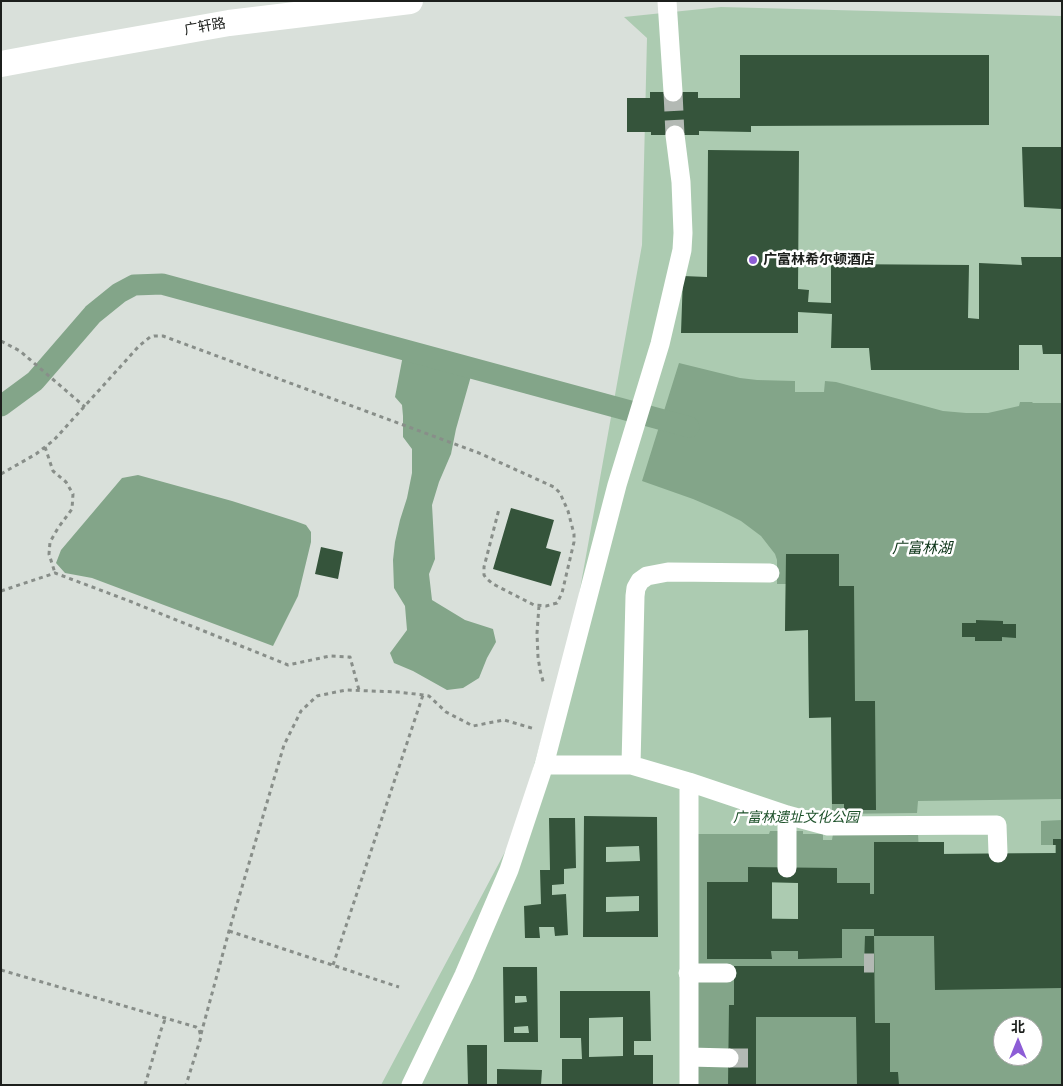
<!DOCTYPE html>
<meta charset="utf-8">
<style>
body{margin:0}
#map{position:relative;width:1063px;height:1086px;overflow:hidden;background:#d9e0da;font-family:"Libre Baskerville","Noto Sans SC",serif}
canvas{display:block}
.frame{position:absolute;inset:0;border:2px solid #1c1f1c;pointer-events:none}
.north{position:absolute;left:993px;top:1016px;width:50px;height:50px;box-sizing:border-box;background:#fff;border:1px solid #a4a5a4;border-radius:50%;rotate:0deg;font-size:14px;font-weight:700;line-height:20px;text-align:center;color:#1c1f1c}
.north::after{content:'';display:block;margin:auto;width:18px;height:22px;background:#8d5dd6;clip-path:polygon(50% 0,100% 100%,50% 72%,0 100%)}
</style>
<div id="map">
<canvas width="1063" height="1086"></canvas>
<div class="frame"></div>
<div class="north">北</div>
</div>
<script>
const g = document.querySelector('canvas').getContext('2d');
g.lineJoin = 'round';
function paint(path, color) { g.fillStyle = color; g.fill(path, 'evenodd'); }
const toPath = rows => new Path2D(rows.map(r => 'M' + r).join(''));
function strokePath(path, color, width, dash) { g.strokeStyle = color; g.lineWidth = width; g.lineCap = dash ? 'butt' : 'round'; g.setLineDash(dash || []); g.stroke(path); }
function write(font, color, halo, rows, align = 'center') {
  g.font = font + ' "Libre Baskerville","Noto Sans SC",serif'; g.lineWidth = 5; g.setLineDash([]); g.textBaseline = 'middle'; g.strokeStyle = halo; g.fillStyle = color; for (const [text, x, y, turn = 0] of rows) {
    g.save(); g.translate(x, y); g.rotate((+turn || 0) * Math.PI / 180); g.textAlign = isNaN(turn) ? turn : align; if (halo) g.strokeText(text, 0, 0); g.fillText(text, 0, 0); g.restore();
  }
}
paint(toPath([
 [721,7,1062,16,1062,1085,381,1085,514,835,573,628,642,245,647,38,624,17],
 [1003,1026,1033,1026,1033,1056,1003,1056]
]), '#accbb1');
paint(toPath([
 [404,350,473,369,456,429,451,454,439,482,432,505,435,559,429,574,432,600,465,620,493,629,496,642,487,658,479,678,463,688,447,690,413,671,394,663,390,653,407,630,405,606,394,588,393,560,395,542,400,520,407,498,412,473,412,449,403,437,403,416,402,405,395,397],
 [679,363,740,378,757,380,795,381,795,392,824,392,825,381,836,382,943,411,966,413,988,413,1019,406,1020,402,1032,402,1033,403,1062,403,1062,799,918,801,917,813,832,814,831,718,809,718,808,630,785,631,786,584,777,584,777,560,775,554,761,536,741,521,721,511,693,499,642,481],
 [138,475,232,501,295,521,306,525,311,532,311,542,298,596,273,646,92,578,65,573,56,563,61,550,122,478],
 [1062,820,1062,1085,698,1085,698,834,769,834,770,831,803,831,803,834,823,834,823,840,832,840,833,834,918,833,919,854,1055,853,1055,845,1041,845,1041,821],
 [772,883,798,883,798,919,772,918],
 [1003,1026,1033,1026,1033,1056,1003,1056]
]), '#83a589');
strokePath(toPath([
 [1,406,35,381,93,314,119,293,134,285,162,284,689,427]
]), '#83a589', 21);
paint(toPath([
 [740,55,989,55,989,125,751,126,751,132,699,131,699,135,651,135,651,132,627,132,627,98,650,98,650,92,698,92,698,98,740,98],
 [1022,147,1062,147,1062,209,1024,207],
 [708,150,799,151,798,289,809,290,808,302,831,303,831,264,969,265,968,318,979,319,979,263,1022,265,1021,257,1062,257,1062,354,1043,354,1042,345,1019,345,1019,370,871,370,869,348,831,348,832,314,798,312,798,333,681,333,683,276,707,277],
 [511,508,554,520,546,548,561,552,551,586,493,569],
 [321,547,343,552,338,579,315,574],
 [786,554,839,554,839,586,854,586,855,701,875,701,876,810,844,810,844,804,832,804,831,717,809,718,808,630,785,631],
 [976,620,1003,621,1003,624,1016,624,1016,638,1002,637,1002,641,975,641,975,637,962,637,962,623,976,623],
 [584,816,657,817,658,937,583,937],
 [639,846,640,861,606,862,606,847],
 [639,896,639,911,606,912,606,897],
 [549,818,575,818,576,868,564,869,564,884,552,885,552,895,566,894,568,935,555,936,554,927,539,927,540,938,525,938,524,906,541,904,540,870,550,870],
 [1053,839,1062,839,1062,988,935,990,934,936,874,936,875,1023,890,1023,890,1072,898,1072,899,1085,857,1085,856,1017,756,1017,756,1085,728,1085,729,1005,734,1005,734,966,864,966,865,936,874,936,874,929,842,929,842,958,798,959,798,951,771,951,772,959,707,959,707,882,748,882,748,867,837,868,837,883,870,883,870,894,874,894,874,842,944,842,944,854,1056,853,1056,845,1053,845],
 [772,882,798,883,798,919,772,919],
 [503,967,537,967,538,1042,504,1042],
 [515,996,526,996,527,1002,515,1003],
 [528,1026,529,1033,514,1033,514,1027],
 [560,991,650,991,651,1041,634,1041,634,1055,653,1055,653,1085,562,1085,562,1059,582,1059,581,1038,560,1038],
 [623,1017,623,1056,589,1057,589,1018],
 [467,1045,487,1045,487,1085,468,1085],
 [497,1069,542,1070,541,1085,497,1085]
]), '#35543b');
strokePath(toPath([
 [673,92,675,135],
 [864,963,874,963],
 [729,1058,756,1058]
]), '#b3b9b4', 19, [19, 9]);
strokePath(toPath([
 [1,341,20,351,85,407],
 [45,447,53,471,66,482,73,494,72,509,58,528,50,542,49,554,55,573],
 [1,474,36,454,54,440,139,346,150,337,154,336,163,336,479,453,554,487,560,493,568,511,574,534,574,542,562,593,557,603,546,606,534,605,493,584,486,578,484,575,484,567,499,509],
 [1,591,55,573,132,602,288,665,330,656,350,657,359,690],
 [539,606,537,633,538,657,540,670,544,685],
 [229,931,399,987],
 [333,965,423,695],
 [1,970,196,1027,199,1029,201,1037,186,1085],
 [201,1034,229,931,284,745,301,711,317,696,346,690,398,692,423,695,429,696,446,712,473,726,504,720,535,729],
 [145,1085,161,1030,166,1017]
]), '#888e89', 3, [4, 4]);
strokePath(toPath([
 [667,1,673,92],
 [544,765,631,765,689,782,787,815,828,826,997,825,998,853],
 [631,765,635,596,636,588,640,581,647,576,668,572,770,573],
 [689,782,689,1085],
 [787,815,787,868],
 [688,973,727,973],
 [689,1057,729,1058],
 [411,1085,464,975,509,870,544,765,617,485,660,344,682,250,683,233,681,182,675,135]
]), '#fff', 19);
strokePath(toPath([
 [1,64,71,51,229,23,410,1]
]), '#fff', 26);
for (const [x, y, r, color] of [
 [753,260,5,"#8d5dd6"]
]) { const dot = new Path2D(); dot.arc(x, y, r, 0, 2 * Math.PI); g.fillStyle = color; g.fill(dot); strokePath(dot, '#fff', 2); }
write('14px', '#1c1f1c', '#fff', [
 ["广轩路",205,27,-10]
]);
write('bold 14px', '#1c1f1c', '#fff', [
 ["广富林希尔顿酒店",763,260]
], 'left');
write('italic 14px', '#1e522b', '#fff', [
 ["广富林遗址文化公园",796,818]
]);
write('italic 15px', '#0a3215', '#fff', [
 ["广富林湖",922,549]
]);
</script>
